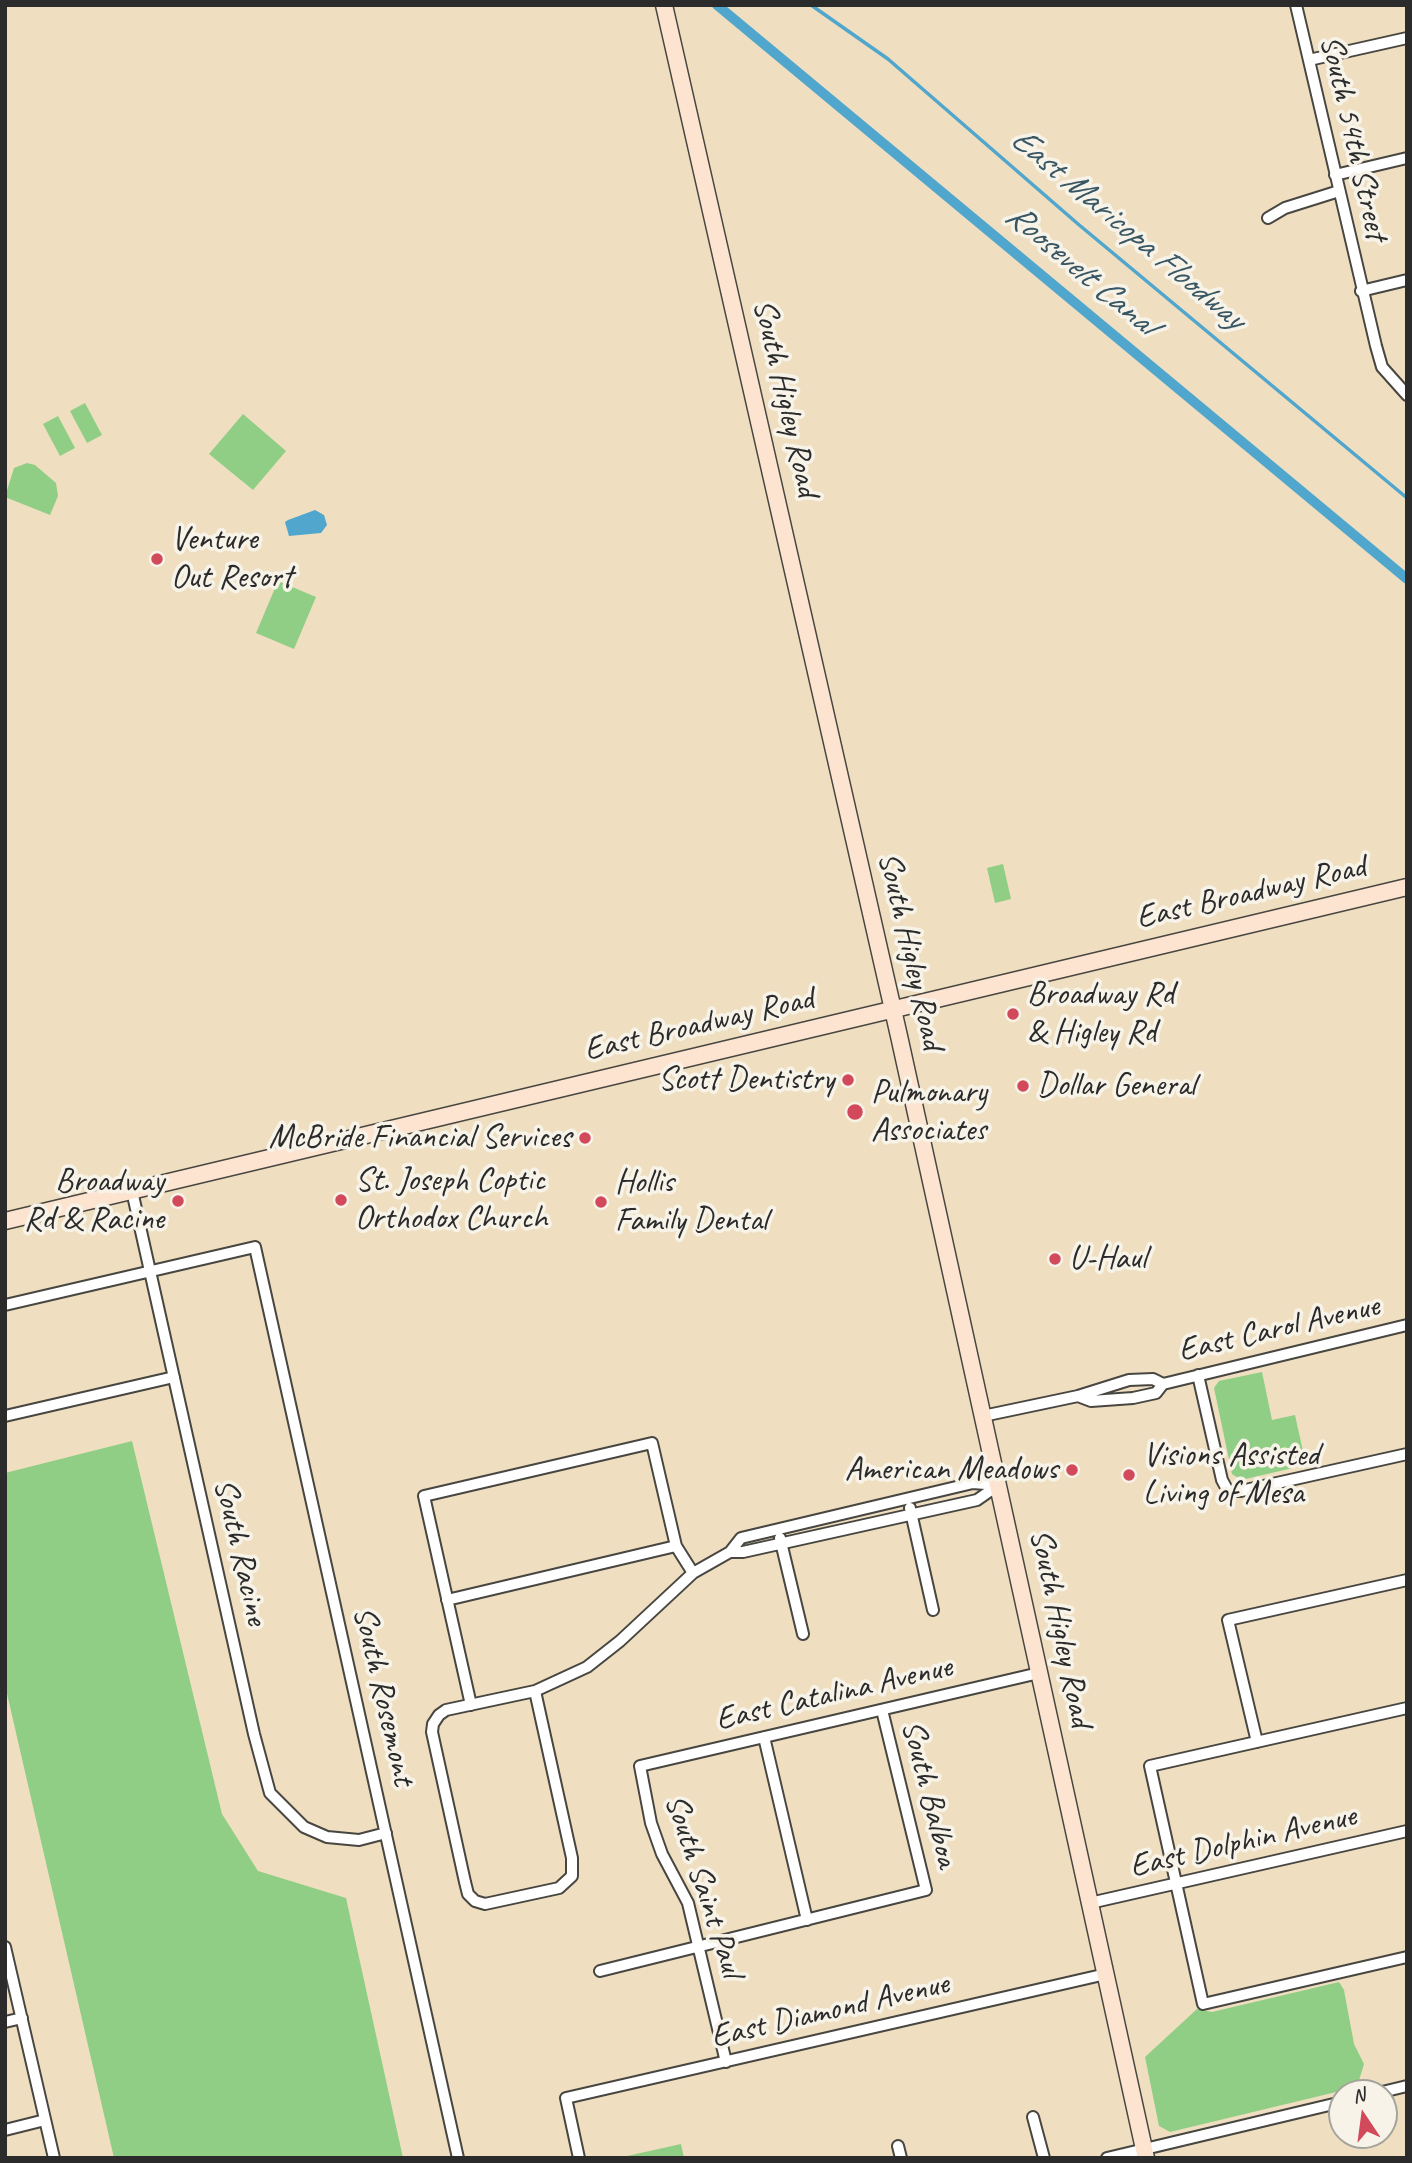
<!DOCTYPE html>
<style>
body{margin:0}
#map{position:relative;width:1412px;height:2163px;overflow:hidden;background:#efdfc0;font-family:Caveat,sans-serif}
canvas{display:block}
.frame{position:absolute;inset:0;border:7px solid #2b2b2b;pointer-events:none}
.north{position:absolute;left:1328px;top:2079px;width:70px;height:70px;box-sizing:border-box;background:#f7f3e8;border:2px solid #a5a39c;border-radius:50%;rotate:347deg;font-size:19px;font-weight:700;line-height:28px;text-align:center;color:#2b2b2b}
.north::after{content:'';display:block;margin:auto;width:24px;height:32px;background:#d1495b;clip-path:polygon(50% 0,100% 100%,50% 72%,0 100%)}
</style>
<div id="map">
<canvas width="1412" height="2163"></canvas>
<div class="frame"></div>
<div class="north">N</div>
</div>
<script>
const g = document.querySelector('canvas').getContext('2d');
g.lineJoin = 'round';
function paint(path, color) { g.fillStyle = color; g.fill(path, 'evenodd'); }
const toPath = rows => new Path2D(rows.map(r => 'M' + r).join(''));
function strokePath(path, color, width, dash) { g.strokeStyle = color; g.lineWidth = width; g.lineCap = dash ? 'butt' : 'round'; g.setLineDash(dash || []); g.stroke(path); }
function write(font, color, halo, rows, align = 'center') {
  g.font = font + ' Caveat,sans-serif'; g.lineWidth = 7; g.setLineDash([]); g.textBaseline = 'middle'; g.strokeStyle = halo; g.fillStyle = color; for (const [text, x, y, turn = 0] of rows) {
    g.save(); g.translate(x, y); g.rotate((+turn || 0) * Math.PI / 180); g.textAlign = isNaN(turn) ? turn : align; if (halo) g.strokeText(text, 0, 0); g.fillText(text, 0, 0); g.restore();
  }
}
paint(toPath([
 [85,403,102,435,87,443,70,411],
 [243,414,286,451,253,490,209,454],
 [58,416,75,448,60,456,43,424],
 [27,463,35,465,56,483,58,496,50,515,5,497,14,468],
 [278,581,316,597,294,649,256,633],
 [1003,864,1011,899,995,903,987,868],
 [1262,1372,1272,1420,1295,1415,1306,1465,1241,1480,1232,1474,1214,1388,1219,1381],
 [132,1441,222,1814,258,1871,346,1898,403,2158,114,2158,5,1685,5,1473],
 [1339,1982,1344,1990,1354,2044,1364,2064,1357,2087,1170,2132,1159,2126,1145,2057,1197,2009,1212,2012],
 [681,2144,684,2158,618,2158]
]), '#8fce84');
paint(toPath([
 [315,510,324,515,327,525,321,533,289,536,285,522,288,520]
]), '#50a6cc');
strokePath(toPath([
 [811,5,888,59,1078,224,1407,498]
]), '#50a6cc', 3.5);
strokePath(toPath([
 [717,5,1407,579]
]), '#50a6cc', 10);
const street = toPath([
 [1296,5,1376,346,1382,367,1407,395],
 [1309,60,1407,38],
 [1335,175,1407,158],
 [1268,218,1285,208,1339,191],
 [1361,291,1407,280],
 [132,1191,254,1734,270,1793,304,1827,327,1837,359,1840,386,1833],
 [5,1305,255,1247,458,2158],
 [1198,1375,1222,1480,1228,1491,1241,1491,1407,1454],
 [1078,1396,1091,1401,1133,1398,1156,1393,1163,1384,1407,1325],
 [5,1416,174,1377],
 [983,1416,1078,1396,1129,1380,1153,1379,1163,1384],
 [910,1508,933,1610],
 [780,1538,803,1634],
 [730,1552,743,1552,977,1500,997,1486],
 [447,1600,676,1546],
 [535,1691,572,1858,572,1876,559,1888,485,1904,475,1901,468,1894,465,1882,432,1732,433,1724,439,1715,446,1710,535,1691,587,1667,620,1641,693,1573,730,1552,741,1538,973,1483,998,1485],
 [471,1705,424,1496,652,1443,676,1546,693,1573],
 [1407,1708,1150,1766,1203,2004,1407,1957],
 [764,1737,807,1920],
 [1257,1742,1228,1620,1407,1580],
 [1090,1903,1407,1831],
 [5,1947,54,2158],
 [600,1971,926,1890,882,1710],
 [5,2022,22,2018],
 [726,2062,688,1903,662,1854,651,1823,640,1766,1039,1673],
 [1378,2093,1407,2086],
 [1033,2117,1044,2158],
 [5,2130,45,2120],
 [898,2146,901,2158],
 [579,2158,566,2098,1106,1974],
 [1107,2158,1342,2102]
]);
const secondary = toPath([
 [664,5,899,1036,1146,2158],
 [5,1221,1407,887]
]);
strokePath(street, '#484641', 14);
strokePath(secondary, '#484641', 19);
strokePath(street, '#fff', 10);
strokePath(secondary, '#fde4d1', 16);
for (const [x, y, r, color] of [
 [157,559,7,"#d1495b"],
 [1013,1014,7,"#d1495b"],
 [848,1080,7,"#d1495b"],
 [1023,1086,7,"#d1495b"],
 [855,1112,9,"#d1495b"],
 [585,1138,7,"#d1495b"],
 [341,1200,7,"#d1495b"],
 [178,1201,7,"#d1495b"],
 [601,1202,7,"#d1495b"],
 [1055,1259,7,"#d1495b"],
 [1072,1470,7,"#d1495b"],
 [1129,1475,7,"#d1495b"]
]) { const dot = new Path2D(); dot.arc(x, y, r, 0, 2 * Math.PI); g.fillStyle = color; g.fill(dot); strokePath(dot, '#f7f3e8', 2.5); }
write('33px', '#2b2b2b', '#f7f3e8', [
 ["South 54th Street",1353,138,77],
 ["South Higley Road",785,398,77],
 ["East Broadway Road",1251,893,-13],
 ["South Higley Road",910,951,77],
 ["East Broadway Road",699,1025,-13],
 ["East Carol Avenue",1279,1329,-13],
 ["South Racine",240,1552,77],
 ["South Higley Road",1060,1628,78],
 ["East Catalina Avenue",834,1694,-13],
 ["South Rosemont",383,1696,77],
 ["South Balboa",929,1794,76],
 ["East Dolphin Avenue",1243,1842,-13],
 ["South Saint Paul",703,1886,72],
 ["East Diamond Avenue",830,2011,-13]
]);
write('33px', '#2b2b2b', '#f7f3e8', [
 ["Venture",171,540],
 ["Out Resort",171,578],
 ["Broadway Rd",1027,995],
 ["& Higley Rd",1027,1033],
 ["Scott Dentistry",834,1080,"right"],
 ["Dollar General",1037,1086],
 ["Pulmonary",871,1093],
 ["Associates",871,1131],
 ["McBride Financial Services",571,1138,"right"],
 ["St. Joseph Coptic",355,1181],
 ["Orthodox Church",355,1219],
 ["Broadway",164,1182,"right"],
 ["Rd & Racine",164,1220,"right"],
 ["Hollis",615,1183],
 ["Family Dental",615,1221],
 ["U-Haul",1069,1259],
 ["Visions Assisted",1143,1456],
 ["Living of Mesa",1143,1494],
 ["American Meadows",1058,1470,"right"]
], 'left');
write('italic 35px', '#385663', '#f7f3e8', [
 ["East Maricopa Floodway",1127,229,40],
 ["Roosevelt Canal",1080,270,40]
]);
</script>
